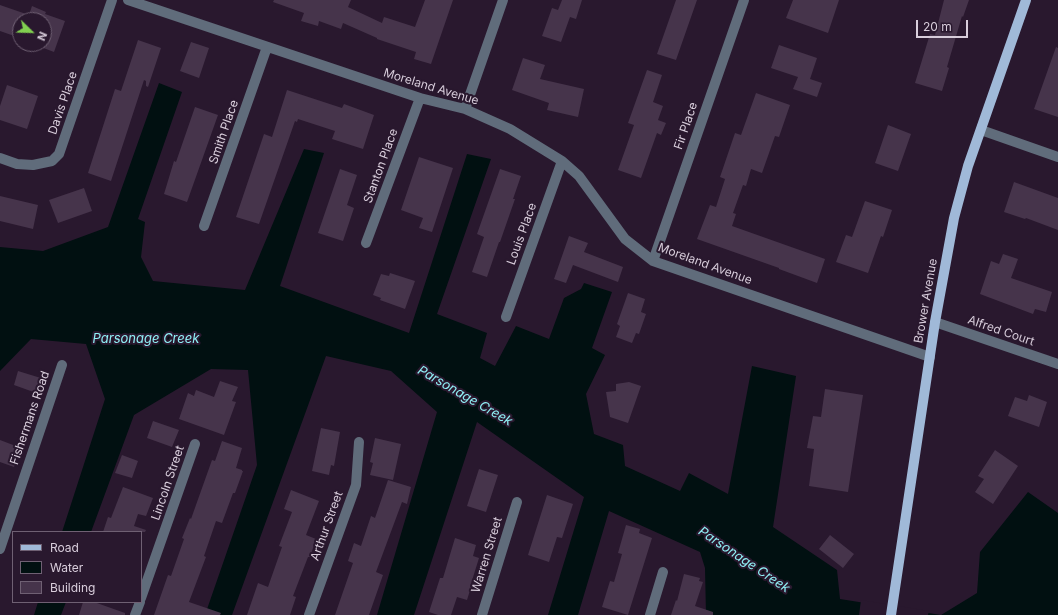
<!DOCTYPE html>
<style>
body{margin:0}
#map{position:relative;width:1058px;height:615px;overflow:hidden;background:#29182e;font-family:Inter,sans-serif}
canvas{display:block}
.legend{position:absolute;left:12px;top:531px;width:130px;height:72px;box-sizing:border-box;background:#29182e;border:1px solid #6f6073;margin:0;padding:5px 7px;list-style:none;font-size:12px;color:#d8cddb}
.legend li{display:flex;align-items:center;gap:8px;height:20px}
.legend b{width:20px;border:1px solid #6f6073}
.north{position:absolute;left:12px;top:12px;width:40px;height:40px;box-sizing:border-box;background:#29182e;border:1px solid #6f6073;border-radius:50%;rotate:113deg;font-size:11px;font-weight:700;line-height:16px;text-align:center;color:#d8cddb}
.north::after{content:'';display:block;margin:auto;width:14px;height:18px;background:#81d050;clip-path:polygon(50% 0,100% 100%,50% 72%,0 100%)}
.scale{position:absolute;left:916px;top:20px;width:52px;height:18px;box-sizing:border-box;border:2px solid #d8cddb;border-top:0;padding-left:5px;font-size:12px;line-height:14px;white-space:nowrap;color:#d8cddb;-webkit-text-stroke:3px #29182e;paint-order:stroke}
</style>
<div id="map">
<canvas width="1058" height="615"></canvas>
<ul class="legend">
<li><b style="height:5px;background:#a0b9d8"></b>Road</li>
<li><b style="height:11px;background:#011011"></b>Water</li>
<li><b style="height:11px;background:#46344b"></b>Building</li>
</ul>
<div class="north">N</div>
<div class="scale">20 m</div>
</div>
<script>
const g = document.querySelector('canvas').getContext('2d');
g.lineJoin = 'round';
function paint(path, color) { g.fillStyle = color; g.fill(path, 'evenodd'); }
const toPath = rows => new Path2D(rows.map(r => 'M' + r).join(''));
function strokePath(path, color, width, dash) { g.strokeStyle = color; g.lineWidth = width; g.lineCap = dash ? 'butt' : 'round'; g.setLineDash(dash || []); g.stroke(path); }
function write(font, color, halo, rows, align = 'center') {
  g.font = font + ' Inter,sans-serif'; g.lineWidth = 4; g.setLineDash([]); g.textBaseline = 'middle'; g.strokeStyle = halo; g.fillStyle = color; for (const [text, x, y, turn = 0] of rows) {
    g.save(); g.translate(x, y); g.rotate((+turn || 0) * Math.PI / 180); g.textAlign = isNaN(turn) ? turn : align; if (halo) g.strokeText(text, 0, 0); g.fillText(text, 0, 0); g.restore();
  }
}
paint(toPath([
 [159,83,182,92,138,219,145,222,141,257,153,281,245,290,304,149,324,153,280,286,409,333,467,154,491,159,437,314,487,333,480,358,495,366,516,326,549,339,564,298,581,289,584,283,612,292,592,348,605,355,586,394,594,434,623,445,625,466,680,491,689,473,728,494,752,366,796,376,773,527,837,570,840,599,941,615,977,593,980,552,1028,492,1058,513,1058,615,706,615,705,568,700,552,609,511,578,615,548,615,584,497,477,422,414,615,377,615,437,412,391,371,326,356,232,615,205,615,257,465,248,370,211,369,134,415,91,532,62,532,105,399,86,344,31,339,0,371,0,247,43,251,108,227],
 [38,602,66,602,61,615,34,615]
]), '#011011');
paint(toPath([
 [861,600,929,611,928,615,859,615]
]), '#29182e');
paint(toPath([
 [274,0,351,0,348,7,382,23,384,17,415,27,425,0,453,0,431,64,414,59,416,52,377,39,377,38,343,23,341,29,319,21,318,26,301,21,304,13,273,2],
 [562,0,582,0,576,19,570,17,561,42,542,36,552,8,558,10],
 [676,0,697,0,676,60,657,54],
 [793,0,839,0,828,33,786,18],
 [944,0,969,0,963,17,962,16,947,67,949,68,942,91,915,83,930,34,935,35],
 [0,5,29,15,32,6,46,12,45,14,65,21,54,52,33,44,44,44,44,20,20,20,20,38,0,31],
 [138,40,161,48,148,87,146,86,146,81,144,80,111,181,88,173,115,89,121,91],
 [191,42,209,48,199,78,180,71],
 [779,45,817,58,810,79,822,83,817,97,793,89,798,77,771,68],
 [1056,47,1058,48,1058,117,1034,109],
 [523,58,545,65,540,79,584,89,578,117,547,110,549,103,512,90],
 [647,70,662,75,653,102,663,106,658,120,666,123,661,135,657,133,641,178,618,170,634,125,628,123],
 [7,85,38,96,27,129,0,120,0,106],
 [287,90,342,108,344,104,374,115,363,149,332,139,335,131,298,119,297,122,295,121,259,224,236,217,264,134,272,137],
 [756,93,790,105,779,137,775,136,762,173,751,169,746,186,743,185,733,213,736,214,732,226,825,259,817,283,779,269,779,268,697,239,710,205,716,207,725,179,720,177,735,133,741,135],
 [195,107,218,115,187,202,164,194,174,161,176,162],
 [888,125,911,134,898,171,875,163],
 [419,157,453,168,432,232,419,228,423,218,401,210],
 [340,169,357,175,347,205,354,208,343,241,318,233],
 [500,169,521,176,513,199,515,199,500,242,499,242,487,277,472,272,484,237,477,234],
 [1014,182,1058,198,1058,230,1026,218,1025,219,1004,212],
 [84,188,92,211,58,223,49,200],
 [0,196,38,205,33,229,0,221],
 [865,201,892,210,883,237,881,236,868,273,836,262,846,235,852,237],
 [569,236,588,243,584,252,623,267,618,282,573,265,566,283,554,279],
 [1003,254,1018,259,1011,278,1052,292,1046,312,1035,309,1033,314,980,294,991,261,999,264],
 [390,273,415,281,405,309,380,300,381,298,373,295,381,274,389,276],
 [628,293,645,299,641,312,646,314,639,334,636,333,632,343,616,337,620,326,617,324],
 [18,371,44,379,39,394,14,385],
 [220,381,238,387,232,401,236,402,224,435,179,419,188,393,194,396,196,390,214,397],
 [629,382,641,386,628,423,610,417,606,392,616,391,616,384],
 [825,389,863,395,848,492,809,486,814,449,807,448,813,416,821,417],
 [1029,395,1047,402,1039,427,1008,416,1015,397,1027,401],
 [153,421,179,430,172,447,147,438],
 [321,428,340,432,334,466,331,465,329,475,312,471],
 [375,438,401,444,393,480,370,475,373,463,370,462],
 [0,440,21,448,14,467,0,462],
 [222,441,242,448,236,468,242,470,242,471,243,471,235,493,233,493,222,523,216,521,204,556,206,557,189,602,221,613,220,615,154,615,168,575,171,576,184,539,182,538,190,518,191,519,212,460,215,461],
 [995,450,1018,466,993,504,975,492,984,479,978,476],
 [122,455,138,461,132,478,115,473],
 [479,469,498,475,486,512,467,506],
 [388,480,411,487,407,504,402,502,376,572,383,575,369,615,335,615,353,563,348,561,354,543,361,546,371,516,375,518],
 [123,487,153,498,146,516,138,514,134,526,146,530,145,532,103,532,108,517,111,518],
 [291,490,319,501,306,535,316,539,310,557,308,557,293,596,296,597,290,615,247,615,258,583,268,587,282,547,279,546,292,512,284,509],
 [547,495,573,504,562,538,557,537,549,562,528,555],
 [626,525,640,529,639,533,652,538,628,615,602,607,610,581,614,582,622,554,618,553],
 [830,535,854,554,843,568,819,549],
 [455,538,476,545,473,556,479,558,470,587,471,587,467,600,457,597,451,615,438,615,429,612,440,578,443,578],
 [684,574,700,578,699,581,703,582,695,606,713,612,713,615,671,615,676,600,677,601],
 [83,602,94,602,125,613,125,615,79,615]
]), '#46344b');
strokePath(toPath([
 [128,0,420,98,465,109,510,129,562,161,579,176,625,239,653,261,930,357],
 [465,109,503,0],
 [981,130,1058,157],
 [0,158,17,164,33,165,52,161,59,154,112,0],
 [204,226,267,47],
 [366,243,420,98],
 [653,261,744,0],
 [506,317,562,161],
 [935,322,1058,364],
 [0,549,62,365],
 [141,598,195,444],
 [135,615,140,602],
 [309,615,356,485,359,442],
 [482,615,517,502],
 [650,615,663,572]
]), '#606c7b', 10);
strokePath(toPath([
 [891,615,935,322,954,218,968,166,1026,0]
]), '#a0b9d8', 10);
write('12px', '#d8cddb', '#29182e', [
 ["Moreland Avenue",431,87,17],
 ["Davis Place",63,103,-71],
 ["Fir Place",686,126,-71],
 ["Smith Place",224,132,-71],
 ["Stanton Place",381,166,-70],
 ["Louis Place",522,234,-70],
 ["Moreland Avenue",705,264,20],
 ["Brower Avenue",926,301,-80],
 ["Alfred Court",1001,331,19],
 ["Fishermans Road",30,418,-71],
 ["Lincoln Street",168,483,-71],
 ["Arthur Street",327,526,-70],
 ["Warren Street",487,555,-73]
]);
write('italic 13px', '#90f1f6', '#29182e', [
 ["Parsonage Creek",146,339],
 ["Parsonage Creek",465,396,30],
 ["Parsonage Creek",744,560,34]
]);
</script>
